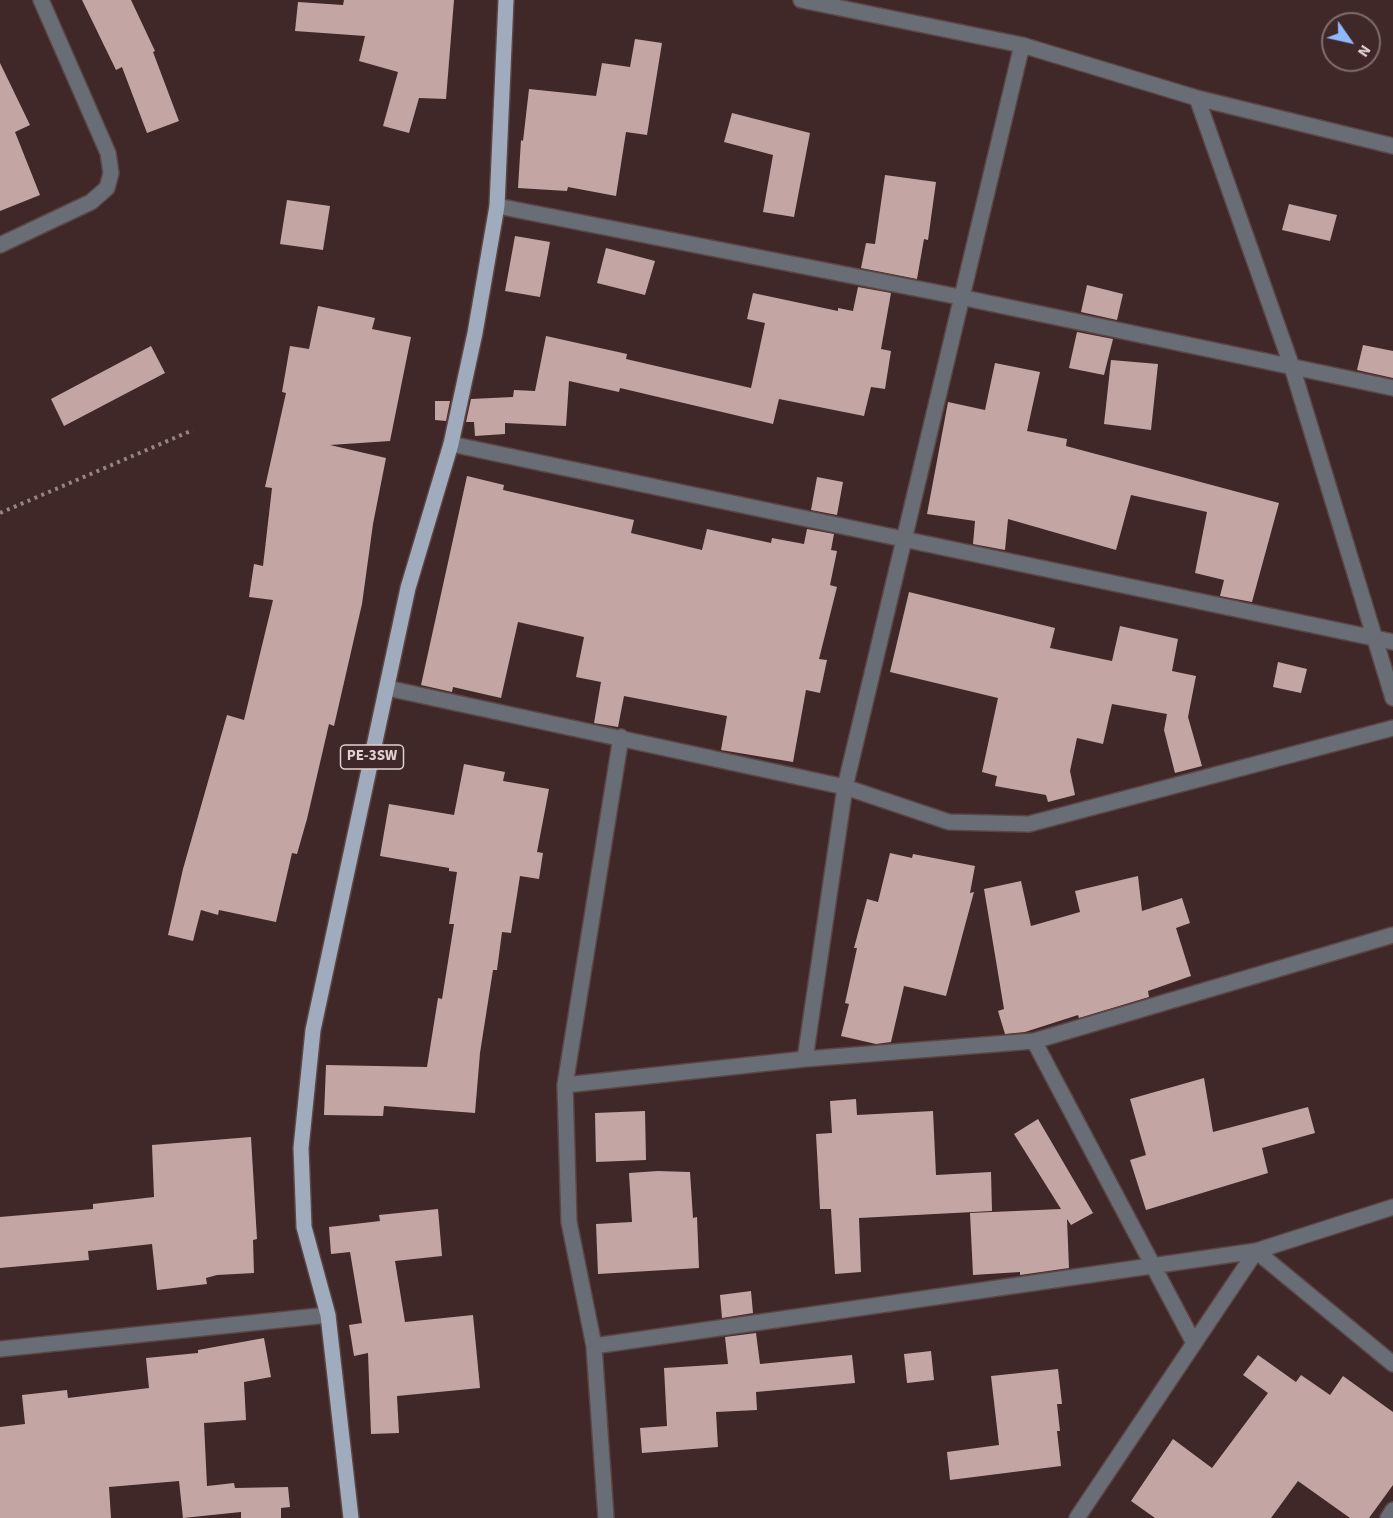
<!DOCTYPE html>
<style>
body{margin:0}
#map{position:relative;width:1393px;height:1518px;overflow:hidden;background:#3f2827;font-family:"Source Sans 3",sans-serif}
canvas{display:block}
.north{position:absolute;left:1321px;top:12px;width:60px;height:60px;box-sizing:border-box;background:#3f2827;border:2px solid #806c6b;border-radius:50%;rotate:124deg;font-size:16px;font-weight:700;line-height:24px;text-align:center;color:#e1d1d0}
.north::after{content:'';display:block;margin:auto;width:21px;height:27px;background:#90b8fd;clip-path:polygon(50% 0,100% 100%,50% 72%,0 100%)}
</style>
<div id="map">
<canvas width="1393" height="1518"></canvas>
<div class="north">N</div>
</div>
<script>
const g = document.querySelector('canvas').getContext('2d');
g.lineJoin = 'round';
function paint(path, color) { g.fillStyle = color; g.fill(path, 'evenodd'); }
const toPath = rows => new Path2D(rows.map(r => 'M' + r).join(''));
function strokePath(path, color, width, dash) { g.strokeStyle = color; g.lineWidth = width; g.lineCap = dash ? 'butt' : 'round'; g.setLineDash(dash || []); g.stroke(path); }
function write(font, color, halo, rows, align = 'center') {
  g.font = font + ' "Source Sans 3",sans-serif'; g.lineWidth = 6; g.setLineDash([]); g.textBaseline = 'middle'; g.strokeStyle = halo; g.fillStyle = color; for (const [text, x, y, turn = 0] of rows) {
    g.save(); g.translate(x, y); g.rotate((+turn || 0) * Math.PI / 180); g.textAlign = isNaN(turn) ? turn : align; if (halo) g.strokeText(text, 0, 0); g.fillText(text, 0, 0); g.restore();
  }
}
paint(toPath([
 [82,0,131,0,155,51,153,52,179,121,147,133,122,67,116,70],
 [344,0,454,0,446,99,419,98,409,133,383,126,398,72,359,61,365,36,295,31,298,2,343,5],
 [635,39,662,43,647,135,626,132,616,196,568,187,567,191,518,188,521,140,523,141,529,89,596,96,602,63,630,67],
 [0,63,30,125,15,132,40,195,0,211],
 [732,113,810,133,794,217,763,212,773,155,724,142],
 [885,175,936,182,928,240,924,239,917,279,861,268,866,243,875,244],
 [287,200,330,206,323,250,280,244],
 [1289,204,1337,215,1330,241,1282,230],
 [515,236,550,242,540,297,505,291],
 [606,248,655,261,645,295,597,283],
 [1087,285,1123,294,1117,320,1081,312],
 [858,287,891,293,881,349,891,351,885,389,871,387,864,416,779,399,773,424,620,388,619,392,569,381,566,426,505,423,505,434,475,436,474,422,466,422,471,399,513,397,514,390,535,391,546,336,627,354,626,359,751,388,765,323,747,319,753,293,838,311,838,308,853,311],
 [318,306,375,318,372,329,411,337,390,441,330,445,386,458,373,524,362,604,334,726,329,724,307,819,297,854,292,853,276,922,219,910,218,915,201,910,193,941,168,935,183,869,227,715,244,720,273,600,249,597,254,564,263,566,272,488,265,487,286,393,282,392,290,346,309,349],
 [1077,332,1113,339,1104,375,1069,368],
 [1363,345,1393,351,1393,378,1357,370],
 [151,346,165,373,64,426,51,399],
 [1111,360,1158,364,1151,430,1104,424],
 [995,363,1040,372,1027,431,1067,439,1066,446,1279,503,1252,602,1220,596,1224,580,1195,573,1207,512,1131,495,1116,550,1008,519,1005,550,973,544,975,521,927,514,948,402,985,410],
 [435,401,450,401,446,421,435,420],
 [467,476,504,485,503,490,634,520,631,533,702,550,707,529,771,543,772,538,804,544,807,529,834,534,831,550,837,551,830,585,837,587,819,659,827,660,820,693,806,690,793,762,721,750,727,716,624,696,618,727,594,723,601,682,576,677,584,637,518,622,501,698,453,687,452,692,421,685],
 [817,477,843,482,837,515,811,510],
 [909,592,1055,628,1050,648,1112,661,1120,626,1178,639,1172,671,1196,676,1188,717,1202,766,1175,773,1164,730,1167,714,1112,704,1103,744,1077,738,1070,771,1075,795,1048,802,1046,795,995,786,997,776,982,772,998,698,890,672],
 [1278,662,1307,669,1301,693,1273,687],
 [464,764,505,772,503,781,549,789,537,852,543,853,539,879,520,876,511,933,502,932,497,970,493,970,480,1053,475,1113,384,1106,383,1116,324,1115,326,1065,427,1067,438,998,442,999,454,924,449,924,457,872,449,871,449,868,380,856,389,804,454,815],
 [890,853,912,858,913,854,975,866,970,893,974,892,946,996,904,986,891,1042,876,1044,841,1036,849,1004,845,1003,857,948,854,948,867,899,878,902],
 [1138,876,1142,911,1182,898,1190,923,1176,928,1191,976,1148,991,1149,997,1079,1018,1078,1015,1025,1032,1005,1034,998,1011,1004,1009,984,889,1021,881,1031,926,1080,912,1075,891],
 [1204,1078,1213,1132,1308,1107,1315,1133,1262,1148,1268,1173,1146,1210,1130,1160,1146,1155,1130,1099],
 [856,1099,857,1115,933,1111,936,1175,991,1172,992,1211,859,1218,861,1272,835,1274,831,1209,820,1209,816,1134,832,1133,830,1101],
 [645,1111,646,1160,596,1162,595,1113],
 [1038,1119,1093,1213,1071,1225,1067,1219,1069,1268,1020,1275,1020,1272,973,1275,970,1213,1061,1209,1014,1134],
 [251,1137,257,1239,253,1240,254,1273,217,1275,206,1278,207,1284,157,1290,152,1244,88,1251,89,1260,0,1268,0,1217,93,1209,93,1204,154,1197,152,1145],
 [658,1171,690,1172,693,1218,697,1217,699,1268,598,1274,596,1224,632,1222,629,1173],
 [438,1209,442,1256,395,1261,405,1322,473,1315,480,1388,397,1396,399,1433,371,1434,368,1353,354,1356,349,1325,362,1323,350,1252,331,1254,329,1227,380,1221,379,1215],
 [751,1291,753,1313,722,1318,720,1295],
 [756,1333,760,1364,852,1355,855,1383,756,1392,757,1410,716,1412,718,1447,642,1453,640,1428,667,1426,664,1368,728,1364,725,1337],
 [264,1338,271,1377,244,1382,246,1420,204,1423,207,1486,234,1483,235,1488,288,1487,290,1507,281,1508,281,1518,241,1518,241,1512,183,1518,179,1481,109,1487,111,1518,0,1518,0,1427,25,1424,22,1395,67,1390,68,1398,149,1388,146,1358,198,1353,198,1350],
 [931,1351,934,1380,907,1383,904,1354],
 [1258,1355,1296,1382,1301,1375,1330,1395,1343,1376,1393,1412,1393,1485,1369,1518,1350,1518,1298,1481,1271,1518,1155,1518,1131,1501,1173,1439,1212,1468,1268,1393,1243,1375],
 [1058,1369,1062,1404,1057,1404,1060,1431,1057,1431,1061,1466,950,1480,947,1452,999,1445,991,1376]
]), '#c3a6a3');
const minor = toPath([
 [801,0,1022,45,1197,98,1292,367,1393,698],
 [1197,98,1393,146],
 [497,206,960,297,1393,388],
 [0,245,91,202,107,188,111,173,108,153,41,0],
 [451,444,1393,642],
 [387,688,845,787,949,822,1029,824,1393,728],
 [1034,1041,1194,1343],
 [805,1059,845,787,1022,45],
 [565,1085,621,737],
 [594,1346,1256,1251,1393,1207],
 [0,1349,328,1315],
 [606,1518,594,1346,569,1222,565,1085,805,1059,1034,1041,1393,935],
 [1077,1518,1256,1251,1393,1364],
 [1388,1518,1393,1510]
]);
const major = toPath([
 [351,1518,328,1315,304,1227,301,1148,313,1030,408,588,451,444,475,333,497,206,506,0]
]);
strokePath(minor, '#5c4645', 18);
strokePath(major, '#5c4645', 18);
strokePath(toPath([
 [0,513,193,430]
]), '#968382', 4, [3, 4.5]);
strokePath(minor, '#686d76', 15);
strokePath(major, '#a0abbd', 15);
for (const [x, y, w] of [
 [372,757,63]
]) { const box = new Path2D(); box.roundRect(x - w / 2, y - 12, w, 24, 4.5); g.fillStyle = '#3f2827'; g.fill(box); strokePath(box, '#e1d1d0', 1.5); }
write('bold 15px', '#e1d1d0', null, [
 ["PE-3SW",372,757]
]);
</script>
